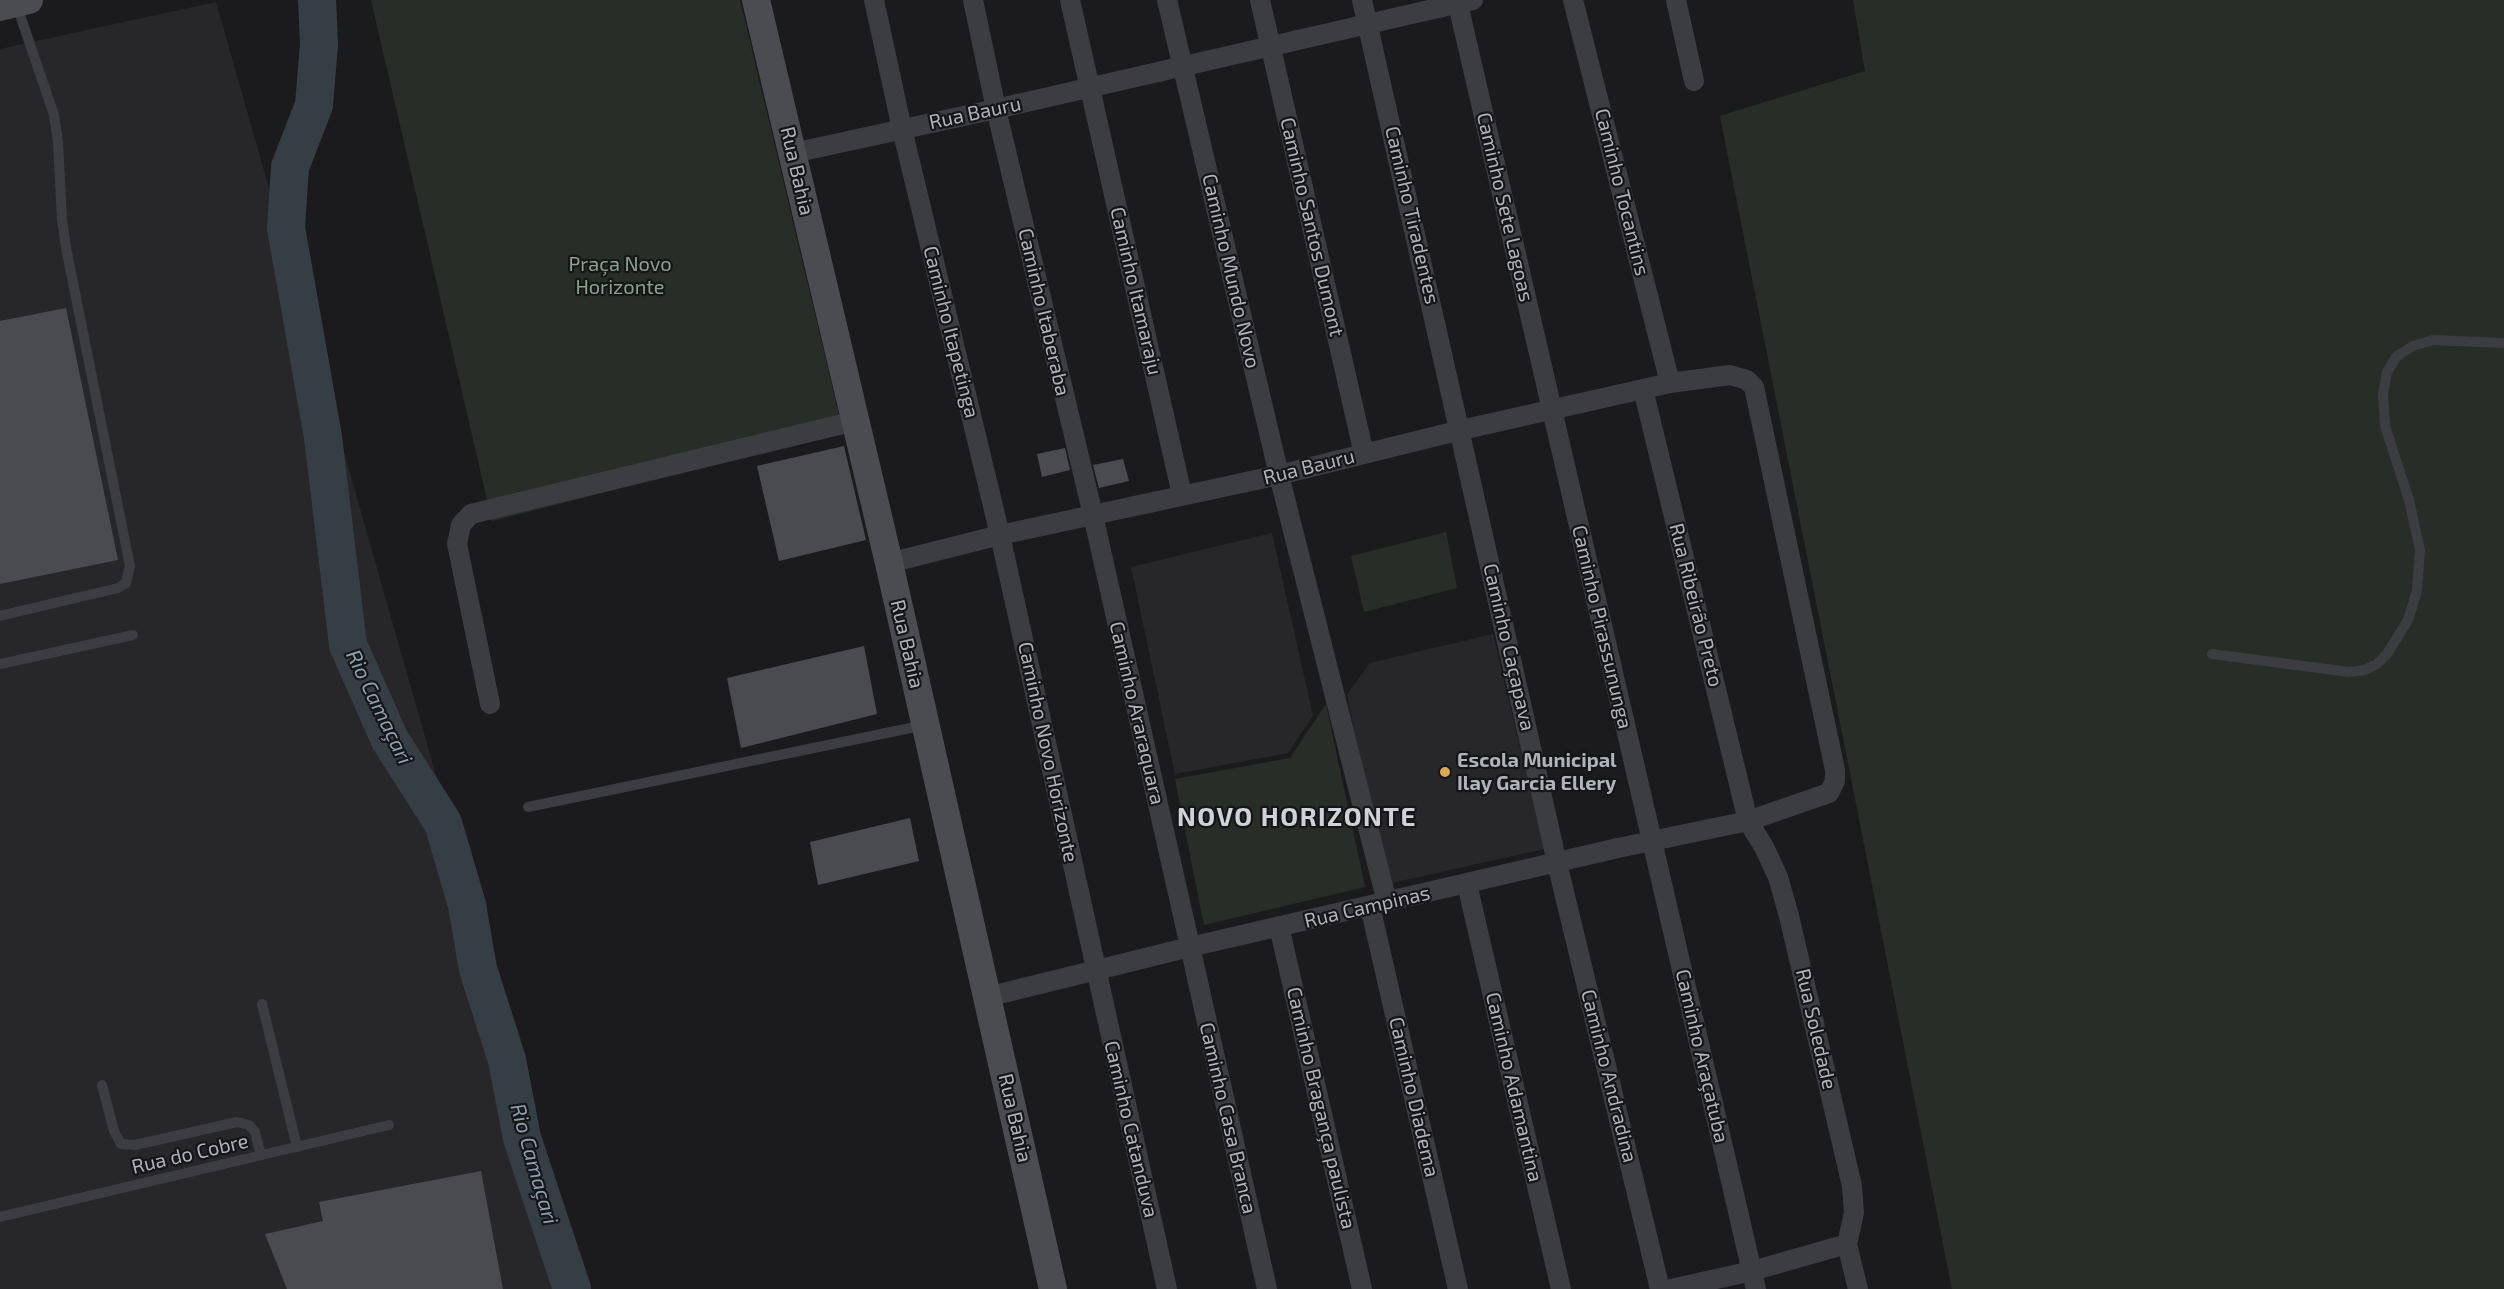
<!DOCTYPE html>
<meta charset="utf-8">
<style>
body{margin:0}
canvas{display:block;background:#1b1b1d}
</style>
<canvas width="2504" height="1289"></canvas>
<script>
const g = document.querySelector('canvas').getContext('2d');
g.lineJoin = 'round';
function paint(path, color) { g.fillStyle = color; g.fill(path, 'evenodd'); }
const toPath = rows => new Path2D(rows.map(r => 'M' + r).join(''));
function strokePath(path, color, width, dash) { g.strokeStyle = color; g.lineWidth = width; g.lineCap = dash ? 'butt' : 'round'; g.setLineDash(dash || []); g.stroke(path); }
function write(font, color, halo, rows, align = 'center') {
  g.font = font + ' "Exo 2",sans-serif'; g.lineWidth = 4.5; g.setLineDash([]); g.textBaseline = 'middle'; g.strokeStyle = halo; g.fillStyle = color; for (const [text, x, y, turn = 0] of rows) {
    g.save(); g.translate(x, y); g.rotate((+turn || 0) * Math.PI / 180); g.textAlign = isNaN(turn) ? turn : align; if (halo) g.strokeText(text, 0, 0); g.fillText(text, 0, 0); g.restore();
  }
}
paint(toPath([
 [216,2,582,1289,0,1289,0,49],
 [1272,533,1313,716,1288,753,1175,774,1131,567],
 [1493,634,1544,849,1387,884,1347,695,1370,663]
]), '#27272a');
paint(toPath([
 [371,0,740,0,843,432,492,521],
 [1853,0,2504,0,2504,1289,1952,1289,1720,116,1865,71],
 [1446,532,1457,588,1364,612,1351,556],
 [1326,704,1365,887,1204,925,1175,779,1290,758]
]), '#272e28');
strokePath(toPath([
 [317,0,319,44,314,105,290,167,286,228,323,437,348,645,390,740,443,823,467,905,478,969,507,1060,522,1138,572,1289]
]), '#363e45', 38);
paint(toPath([
 [66,308,118,560,0,584,0,321],
 [844,446,866,540,779,561,757,466],
 [1065,448,1070,470,1042,477,1037,454],
 [1123,459,1129,481,1099,488,1093,465],
 [864,646,877,714,741,748,727,678],
 [910,818,919,861,818,885,810,842],
 [481,1171,503,1289,287,1289,265,1234,323,1221,319,1202]
]), '#4a4b4f');
strokePath(toPath([
 [0,616,118,588,126,583,130,566,66,248,62,219,58,142,54,115,16,3],
 [2212,654,2349,672,2365,670,2377,664,2387,654,2408,620,2417,591,2420,550,2409,500,2385,426,2383,394,2387,372,2397,356,2413,346,2433,340,2504,343],
 [0,664,133,635],
 [528,807,925,725],
 [262,1004,297,1147],
 [102,1085,114,1131,121,1144,135,1145,237,1122,249,1125,255,1132,261,1155],
 [0,1217,389,1125]
]), '#3c3d41', 10);
strokePath(toPath([
 [874,0,902,129,1000,535,1167,1289],
 [973,0,996,109,1093,515,1267,1289],
 [1070,0,1182,495],
 [1167,0,1279,475,1387,902],
 [1260,0,1364,454],
 [1362,0,1557,863,1660,1289],
 [1457,0,1756,1289],
 [1573,0,1670,383],
 [1676,0,1694,81],
 [793,153,996,109,1473,0],
 [1643,389,1748,821,1764,847,1778,877,1789,916,1852,1186,1854,1213,1847,1244,1858,1289],
 [889,563,1000,535,1279,475,1461,430,1670,383,1730,375,1747,380,1754,387,1835,770,1835,781,1829,793,1748,821,1618,848,1190,947,987,997],
 [490,704,457,544,461,525,471,514,855,421],
 [1467,884,1561,1289],
 [1370,906,1458,1289],
 [1279,926,1362,1289],
 [1671,1289,1752,1271,1847,1244]
]), '#3c3d41', 20);
strokePath(toPath([
 [756,0,889,563,1053,1289],
 [0,7,29,0]
]), '#4a4c51', 28);
for (const [x, y, r, color] of [
 [1445,772,6,"#dfa851"]
]) { const dot = new Path2D(); dot.arc(x, y, r, 0, 2 * Math.PI); g.fillStyle = color; g.fill(dot); strokePath(dot, '#161618', 2); }
write('20px', '#afb3bb', '#161618', [
 ["Rua Bauru",975,113,-12],
 ["Rua Bahia",797,171,77],
 ["Caminho Tocantins",1622,192,76],
 ["Caminho Sete Lagoas",1505,207,77],
 ["Caminho Tiradentes",1412,215,77],
 ["Caminho Santos Dumont",1312,227,77],
 ["Caminho Mundo Novo",1231,271,77],
 ["Caminho Itamaraju",1136,291,77],
 ["Caminho Itaberaba",1044,312,77],
 ["Caminho Itapetinga",951,332,76],
 ["Rua Bauru",1309,467,-14],
 ["Rua Ribeirão Preto",1696,605,76],
 ["Caminho Pirassununga",1602,627,77],
 ["Rua Bahia",907,644,77],
 ["Caminho Caçapava",1509,647,77],
 ["Caminho Araraquara",1137,713,77],
 ["Caminho Novo Horizonte",1048,752,78],
 ["Rua Campinas",1367,907,-13],
 ["Rua Soledade",1816,1029,77],
 ["Caminho Araçatuba",1702,1056,77],
 ["Caminho Andradina",1609,1076,76],
 ["Caminho Adamantina",1514,1087,77],
 ["Caminho Diadema",1414,1097,77],
 ["Caminho Bragança paulista",1321,1108,77],
 ["Rua Bahia",1015,1118,77],
 ["Caminho Casa Branca",1228,1118,77],
 ["Caminho Catanduva",1131,1129,77],
 ["Rua do Cobre",190,1154,-13]
]);
write('20px', '#88a389', '#161618', [
 ["Praça Novo",620,264],
 ["Horizonte",620,287]
]);
write('bold 20px', '#afb3bb', '#161618', [
 ["Escola Municipal",1457,760],
 ["Ilay Garcia Ellery",1457,783]
], 'left');
write('italic 21px', '#8aa1b1', '#161618', [
 ["Rio Camaçari",379,707,64],
 ["Rio Camaçari",534,1164,74]
]);
g.letterSpacing = '1.5px';
write('bold 26px', '#cfd2d7', '#161618', [
 ["NOVO HORIZONTE",1297,817]
]);
g.letterSpacing = '0px';
</script>
